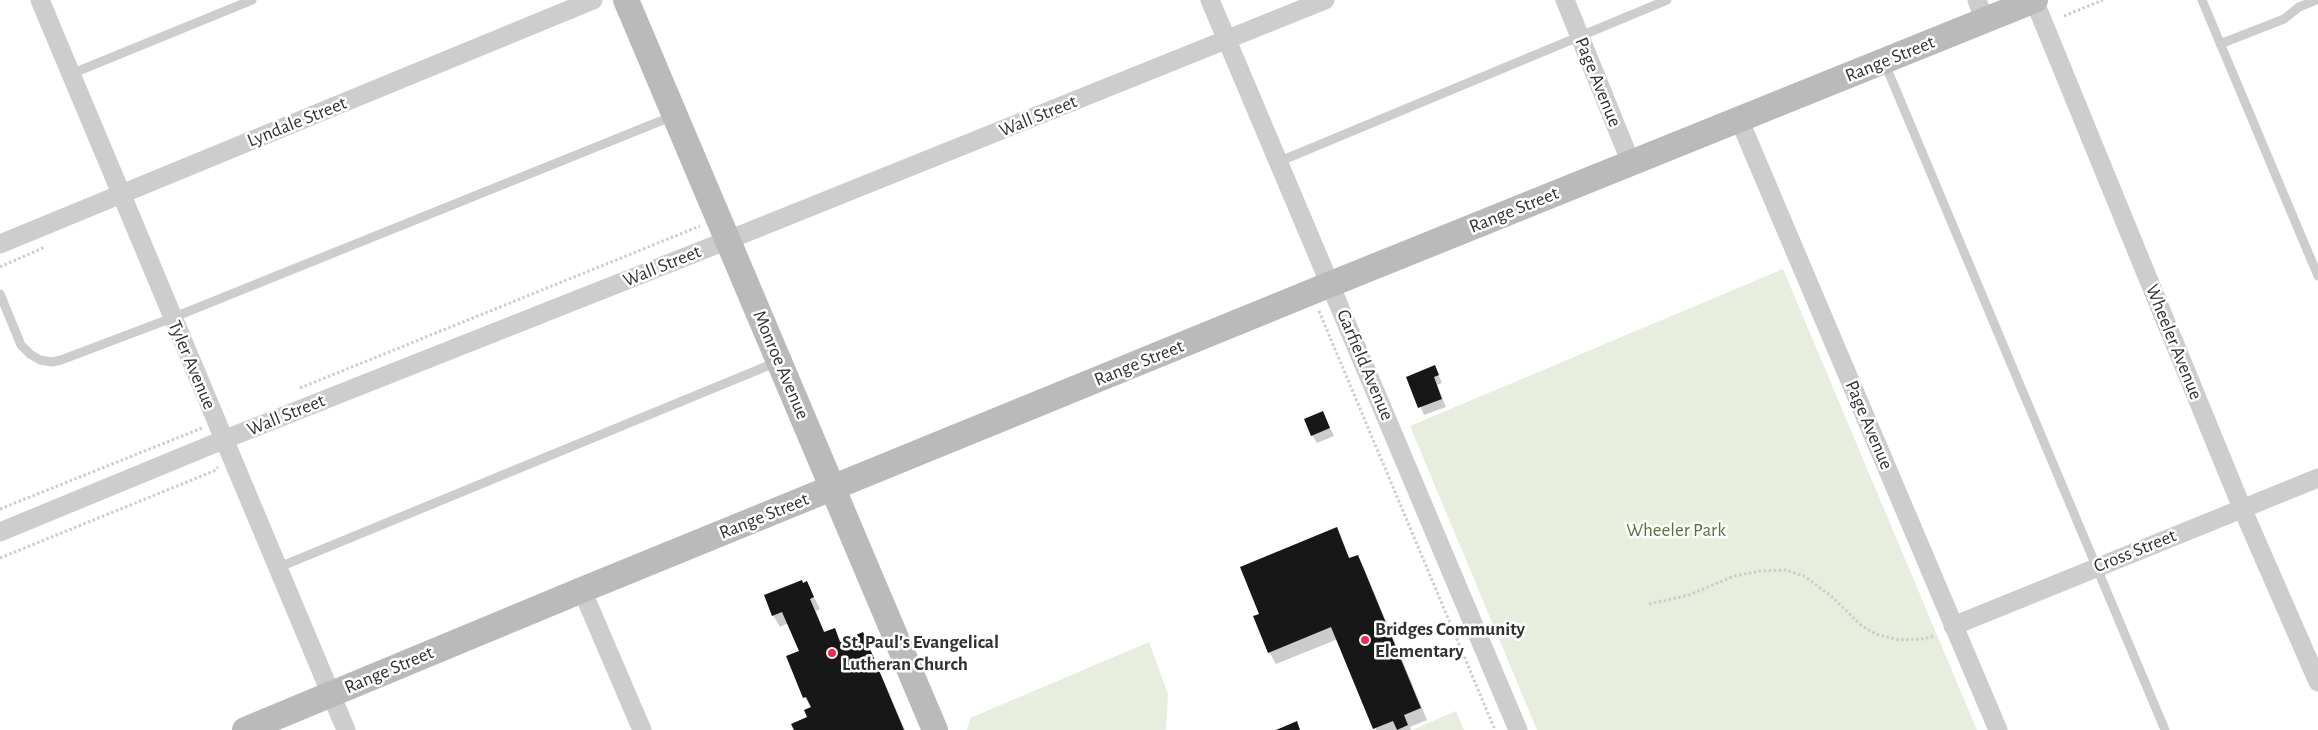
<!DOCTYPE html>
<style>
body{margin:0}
canvas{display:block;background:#fff}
</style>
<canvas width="2318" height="730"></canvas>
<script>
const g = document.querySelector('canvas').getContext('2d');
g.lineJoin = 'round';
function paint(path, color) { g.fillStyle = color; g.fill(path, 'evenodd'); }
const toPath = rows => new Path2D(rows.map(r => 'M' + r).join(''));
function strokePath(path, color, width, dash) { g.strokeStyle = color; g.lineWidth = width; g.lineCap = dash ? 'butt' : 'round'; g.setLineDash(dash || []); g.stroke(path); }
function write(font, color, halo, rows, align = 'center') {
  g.font = font + ' "Alegreya Sans",sans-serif'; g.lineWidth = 5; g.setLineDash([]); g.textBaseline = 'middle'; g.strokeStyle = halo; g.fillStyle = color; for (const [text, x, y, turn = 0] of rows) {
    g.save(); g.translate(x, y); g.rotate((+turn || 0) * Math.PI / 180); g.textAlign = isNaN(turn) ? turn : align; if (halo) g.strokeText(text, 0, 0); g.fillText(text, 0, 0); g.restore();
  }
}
paint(toPath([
 [1783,269,1977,730,1537,730,1410,426],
 [1149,642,1168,694,1166,730,967,730,970,718],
 [1456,711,1464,730,1412,730]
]), '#e8eedd');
paint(toPath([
 [1435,367,1442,383,1437,385,1446,407,1424,415,1408,378],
 [1323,413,1334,436,1317,443,1312,435],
 [1336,529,1350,559,1357,556,1364,568,1427,720,1410,727,1411,730,1376,730,1338,639,1276,664,1269,652,1261,614],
 [807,583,820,609,816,611,825,633,834,629,841,642,863,634,905,730,795,730,809,718,811,708,805,697,800,651,789,623,780,627,773,615]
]), '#0003');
paint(toPath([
 [1435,365,1439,375,1434,377,1442,399,1418,408,1406,377],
 [1323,411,1330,428,1311,436,1304,419],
 [1337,527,1349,558,1358,555,1421,708,1404,715,1408,725,1397,730,1393,721,1373,729,1331,627,1268,653,1253,616,1259,614,1240,567],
 [802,580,803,583,807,581,814,597,810,599,824,632,835,628,840,642,863,632,904,730,794,730,791,724,807,717,804,710,811,707,806,697,803,698,786,656,799,651,782,612,772,616,764,595],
 [1297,721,1300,730,1276,730]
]), '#171717');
strokePath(toPath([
 [2064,16,2103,0],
 [0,267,45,247],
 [1319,311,1495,730],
 [300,388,700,226],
 [0,509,202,428],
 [0,558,214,471,218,467],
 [1649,604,1689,595,1734,576,1760,571,1785,570,1804,576,1830,595,1862,626,1876,634,1899,640,1924,639,1935,635]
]), '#cdcdcd', 3, [2.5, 2.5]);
strokePath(toPath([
 [2202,0,2318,276],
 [2220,44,2284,19,2299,7,2316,0],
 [1885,64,2165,730],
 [71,74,252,0],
 [1278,162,1667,0],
 [0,294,21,345,30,354,40,360,52,362,61,360,172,318,673,116],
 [277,568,777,362]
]), '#cdcdcd', 9);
strokePath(toPath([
 [40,0,346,730],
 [1210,0,1518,730],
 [1565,0,1631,163],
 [1977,0,1985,21],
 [2034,0,2242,508,2318,682],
 [1739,119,1998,730],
 [0,244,593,0],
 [0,532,223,440,728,240,1325,0],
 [582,590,642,730],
 [1953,626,2318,478]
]), '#cdcdcd', 19);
strokePath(toPath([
 [626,0,935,730],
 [245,730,582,590,1331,284,2035,0]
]), '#bababa', 26);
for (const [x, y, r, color] of [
 [1365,640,5,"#f12854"],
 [832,653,5,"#f12854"]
]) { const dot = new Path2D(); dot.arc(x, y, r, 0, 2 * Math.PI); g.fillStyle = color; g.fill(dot); strokePath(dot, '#fff', 2); }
write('19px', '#303030', '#fff', [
 ["Range Street",1890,59,-22],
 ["Page Avenue",1598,82,68],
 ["Wall Street",1038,116,-22],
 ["Lyndale Street",297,122,-22],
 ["Range Street",1514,210,-22],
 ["Wall Street",662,266,-22],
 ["Wheeler Avenue",2174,342,68],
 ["Range Street",1139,363,-22],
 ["Tyler Avenue",192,365,67],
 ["Monroe Avenue",781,365,67],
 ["Garfield Avenue",1365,365,67],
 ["Wall Street",286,415,-22],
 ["Page Avenue",1869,425,67],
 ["Range Street",764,516,-22],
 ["Cross Street",2135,551,-22],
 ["Range Street",389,670,-23]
]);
write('19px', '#5a6f3a', '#fff', [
 ["Wheeler Park",1676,530]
]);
write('bold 19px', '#303030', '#fff', [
 ["Bridges Community",1375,629],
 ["Elementary",1375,651],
 ["St. Paul's Evangelical",842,642],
 ["Lutheran Church",842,664]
], 'left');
</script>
